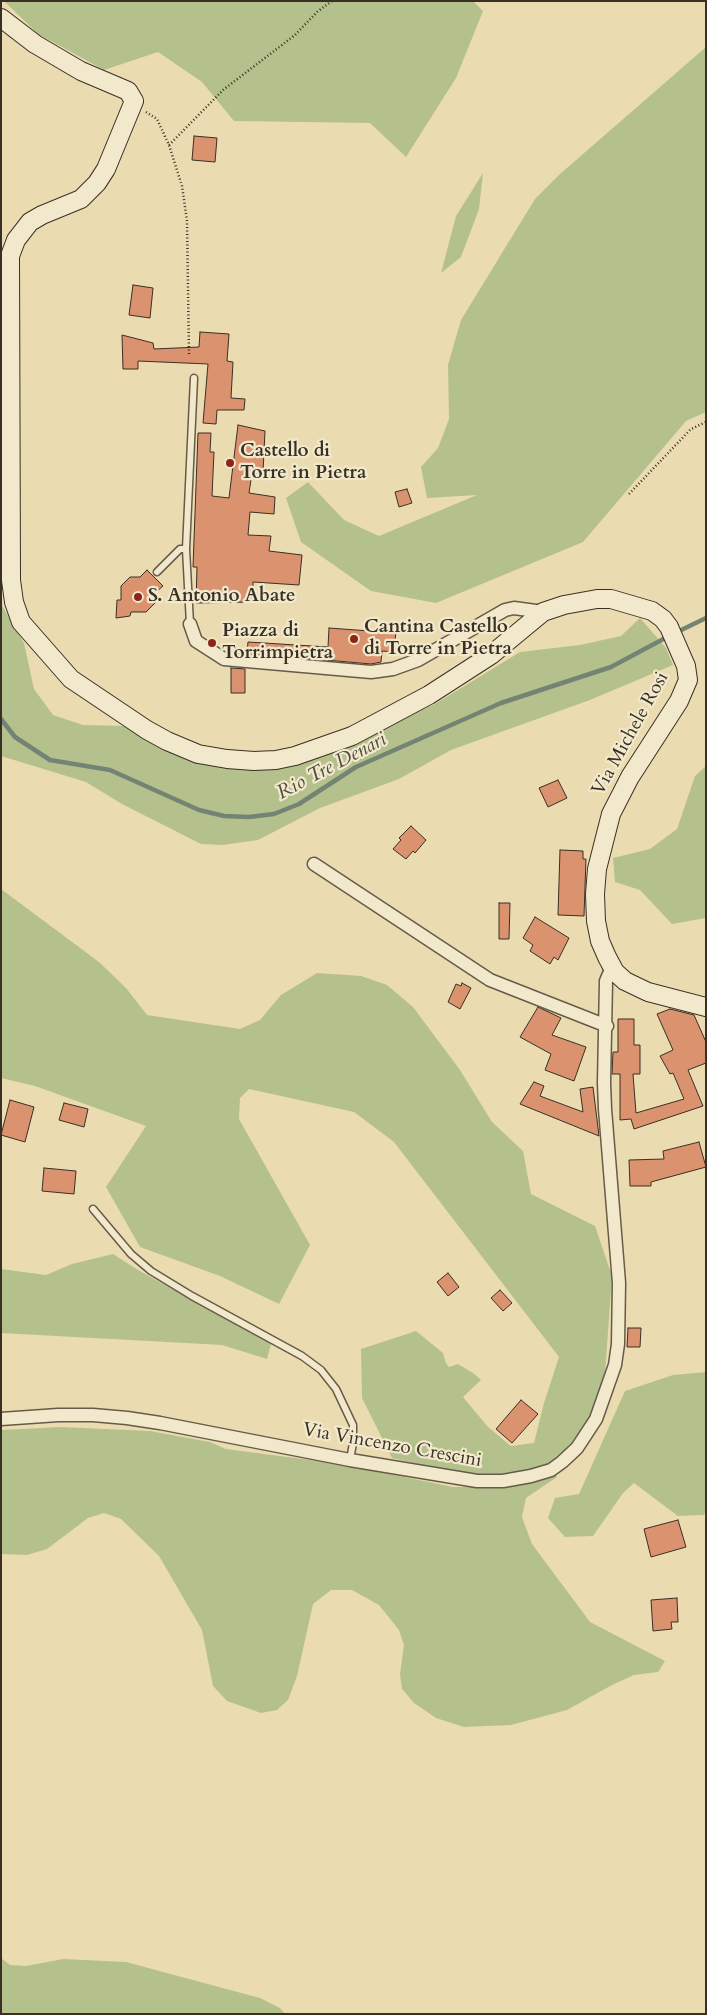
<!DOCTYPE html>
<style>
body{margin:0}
#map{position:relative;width:707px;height:2015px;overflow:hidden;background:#ebdbb1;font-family:Cardo,serif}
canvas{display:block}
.frame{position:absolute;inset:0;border:2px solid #393025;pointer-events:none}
</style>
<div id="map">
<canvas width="707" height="2015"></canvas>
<div class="frame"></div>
</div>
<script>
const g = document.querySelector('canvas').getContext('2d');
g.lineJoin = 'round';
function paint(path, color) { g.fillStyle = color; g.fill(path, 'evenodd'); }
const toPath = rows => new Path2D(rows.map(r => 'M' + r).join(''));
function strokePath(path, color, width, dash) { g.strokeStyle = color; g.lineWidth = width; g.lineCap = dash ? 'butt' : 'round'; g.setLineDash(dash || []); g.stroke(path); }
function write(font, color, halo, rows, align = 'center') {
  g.font = font + ' Cardo,serif'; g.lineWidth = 4.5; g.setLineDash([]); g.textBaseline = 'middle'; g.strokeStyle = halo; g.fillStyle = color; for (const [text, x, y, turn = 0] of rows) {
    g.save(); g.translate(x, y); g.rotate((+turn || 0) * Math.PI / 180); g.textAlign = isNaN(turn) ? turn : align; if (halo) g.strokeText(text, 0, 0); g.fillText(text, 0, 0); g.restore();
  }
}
paint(toPath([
 [4,1,473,1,483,11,456,78,406,157,370,123,234,121,202,82,158,52,104,70,38,34],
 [706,47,706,412,686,421,583,542,436,603,371,591,301,542,286,498,308,482,344,520,379,536,477,495,427,498,421,467,438,448,449,419,448,365,461,320,535,199,560,174],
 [483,173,479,209,461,257,441,273,456,216],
 [1,604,24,643,34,689,53,715,83,725,123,726,189,758,238,769,270,767,340,749,435,704,520,652,580,645,621,636,640,618,666,648,673,665,590,700,451,750,399,779,320,808,258,840,223,845,201,844,122,804,86,782,1,756],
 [706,766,706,918,672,924,640,890,615,882,613,858,650,849,677,829,695,776],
 [1,889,99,962,126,988,147,1015,240,1029,260,1020,281,995,317,973,361,976,387,985,413,1007,460,1070,492,1122,523,1151,531,1194,595,1226,612,1276,604,1387,583,1431,559,1461,531,1473,479,1478,392,1458,362,1398,361,1349,416,1331,443,1353,446,1363,449,1367,458,1364,473,1373,481,1380,463,1397,488,1427,511,1446,534,1443,544,1403,559,1357,394,1142,354,1112,249,1089,240,1098,239,1119,310,1245,279,1304,220,1276,140,1247,106,1187,146,1126,35,1086,1,1078],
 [113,1254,138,1270,271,1344,267,1359,222,1345,1,1333,1,1269,46,1275,72,1264],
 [706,1372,706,1510,704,1515,678,1516,634,1483,623,1493,593,1536,565,1537,548,1518,555,1498,579,1494,625,1391,673,1375],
 [61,1427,150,1431,210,1442,226,1449,341,1464,453,1487,500,1487,521,1484,553,1472,557,1477,526,1498,522,1517,532,1544,590,1622,665,1661,658,1672,634,1675,612,1685,567,1710,511,1725,464,1727,436,1718,414,1703,402,1689,400,1674,404,1645,399,1630,379,1605,352,1590,331,1590,313,1604,297,1676,288,1700,277,1710,261,1713,227,1701,213,1686,202,1630,159,1556,121,1519,104,1513,88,1518,47,1549,27,1555,1,1554,1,1430],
 [1,1958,10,1965,26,1966,63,1959,126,1962,260,1998,280,2008,285,2014,1,2014]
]), '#b5c18d');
strokePath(toPath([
 [675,633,706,618],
 [1,719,15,737,50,760,110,770,199,810,224,816,249,817,274,814,299,804,356,767,501,703,611,667,669,636]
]), '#738473', 4.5);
const building = toPath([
 [194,136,217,138,215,162,192,160,194,136],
 [133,285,153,288,150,318,129,315,133,285],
 [200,332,229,334,227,361,233,362,231,398,245,399,244,410,217,410,216,424,203,423,208,364,138,361,138,369,123,369,122,335,153,343,154,349,199,347,200,332],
 [238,425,265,431,263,473,252,473,249,493,275,497,274,514,250,512,248,535,271,536,269,551,302,555,299,585,253,582,253,602,196,603,197,567,193,567,198,433,211,433,210,452,214,452,212,496,229,498,238,425],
 [407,489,412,503,399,507,395,492,407,489],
 [147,570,163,586,155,593,155,603,146,612,131,612,130,616,116,618,117,600,121,600,121,586,130,577,140,577,147,570],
 [329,628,383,632,383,630,396,631,394,652,382,651,381,662,371,664,247,653,248,642,328,647,329,628],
 [231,668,245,669,245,693,231,693,231,668],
 [558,780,567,798,548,807,539,788,558,780],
 [411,826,426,840,415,853,413,851,406,859,393,849,401,840,399,838,411,826],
 [560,850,583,851,583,859,586,859,584,916,558,915,560,850],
 [499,903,510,903,509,939,499,939,499,903],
 [535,917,569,938,558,960,554,957,550,964,530,951,533,945,523,938,535,917],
 [462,983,471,988,460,1009,448,1002,456,984,461,986,462,983],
 [538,1007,561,1018,552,1035,586,1047,574,1081,545,1070,551,1054,520,1037,538,1007],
 [670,1009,694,1015,706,1042,706,1063,688,1070,703,1106,634,1129,631,1119,620,1120,620,1074,612,1074,613,1052,618,1052,618,1019,634,1019,634,1045,640,1045,640,1074,633,1074,636,1113,684,1099,673,1073,670,1074,660,1056,673,1050,657,1014,670,1009],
 [534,1082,544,1086,540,1096,583,1112,580,1089,593,1087,599,1136,520,1104,534,1082],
 [10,1100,34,1107,25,1142,1,1135,10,1100],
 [64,1103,88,1109,84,1127,59,1120,64,1103],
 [699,1142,706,1167,651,1182,651,1186,630,1186,629,1160,664,1159,663,1151,699,1142],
 [44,1168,76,1171,74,1194,42,1191,44,1168],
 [448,1273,459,1287,448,1296,437,1282,448,1273],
 [500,1290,512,1303,503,1311,491,1298,500,1290],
 [628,1328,641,1328,640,1347,627,1347,628,1328],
 [521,1400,538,1414,512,1443,496,1429,521,1400],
 [678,1520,686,1547,651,1557,644,1529,678,1520],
 [677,1598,678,1622,671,1622,672,1629,653,1631,651,1600,677,1598]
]);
paint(building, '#da926f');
strokePath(building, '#393025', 1);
const lane = toPath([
 [157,572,180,549,186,549],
 [190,624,186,549,194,378],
 [93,1209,131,1254,151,1271,192,1296,302,1356,321,1370,336,1389,353,1425,353,1443,350,1460]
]);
const street = toPath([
 [190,624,196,641,224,659,371,672,393,669,418,660,505,610,514,608,543,612],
 [314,864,490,980,607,1026],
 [1,1419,58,1415,93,1415,127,1418,160,1423,350,1460,477,1481,503,1481,531,1476,551,1470,562,1462,577,1448,596,1419,615,1365,618,1344,619,1283,605,1109,604,1083,606,981,612,967]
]);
const secondary = toPath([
 [1,18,35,44,81,71,128,91,134,101,106,169,97,183,81,199,42,215,30,222,16,240,10,256,11,580,14,602,21,622,71,679,147,730,167,741,198,754,227,759,254,761,276,760,295,756,352,736,429,695,491,655,543,612,564,605,597,599,611,599,652,611,663,619,669,627,686,666,688,680,679,701,630,777,611,814,597,869,595,894,596,921,600,941,607,957,615,972,625,981,648,992,706,1007]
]);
strokePath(lane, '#665b48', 9);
strokePath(street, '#665b48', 15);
strokePath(secondary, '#393025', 20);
strokePath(toPath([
 [146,112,157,119,169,145,182,186,187,221,189,355],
 [169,145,223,90,295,35,317,12,332,1],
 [629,494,691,429,706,422]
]), '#393025', 2.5, [1, 2.5]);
strokePath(lane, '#f2e8cc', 6);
strokePath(street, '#f2e8cc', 12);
strokePath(secondary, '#f2e8cc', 18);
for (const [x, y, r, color] of [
 [230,463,5,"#8f2418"],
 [138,597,5,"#8f2418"],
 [354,639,5,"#8f2418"],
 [212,643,5,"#8f2418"]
]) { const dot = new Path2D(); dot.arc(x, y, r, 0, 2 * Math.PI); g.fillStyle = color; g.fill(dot); strokePath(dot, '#f2e8cc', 2); }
write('bold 19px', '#393025', '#f2e8cc', [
 ["Castello di",240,452],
 ["Torre in Pietra",240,474],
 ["S. Antonio Abate",148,597],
 ["Cantina Castello",364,628],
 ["di Torre in Pietra",364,650],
 ["Piazza di",222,632],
 ["Torrimpietra",222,654]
], 'left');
write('19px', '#393025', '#f2e8cc', [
 ["Via Michele Rosi",631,734,-61],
 ["Via Vincenzo Crescini",392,1446,10]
]);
write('italic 20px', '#4c4c3f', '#f2e8cc', [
 ["Rio Tre Denari",332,767,-28]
]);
</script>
